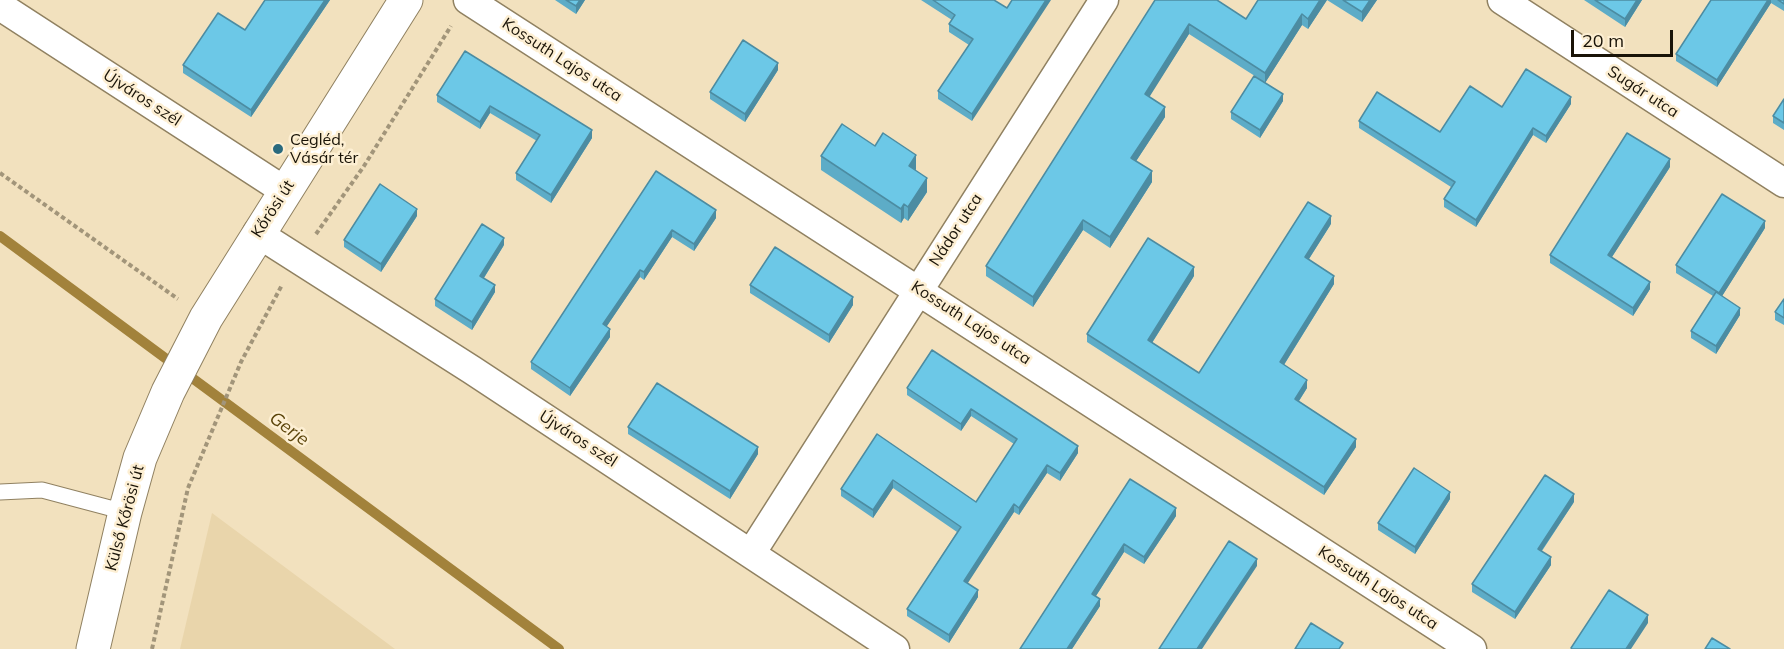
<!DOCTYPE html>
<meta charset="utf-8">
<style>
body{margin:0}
#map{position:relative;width:1784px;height:649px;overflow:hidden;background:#f2e1be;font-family:Mulish,sans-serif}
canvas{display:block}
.scale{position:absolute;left:1571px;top:30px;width:102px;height:27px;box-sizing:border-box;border:3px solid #191307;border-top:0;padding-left:8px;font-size:18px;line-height:21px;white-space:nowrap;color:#191307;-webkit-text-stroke:4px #fdefd3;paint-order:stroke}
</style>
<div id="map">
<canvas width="1784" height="649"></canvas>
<div class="scale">20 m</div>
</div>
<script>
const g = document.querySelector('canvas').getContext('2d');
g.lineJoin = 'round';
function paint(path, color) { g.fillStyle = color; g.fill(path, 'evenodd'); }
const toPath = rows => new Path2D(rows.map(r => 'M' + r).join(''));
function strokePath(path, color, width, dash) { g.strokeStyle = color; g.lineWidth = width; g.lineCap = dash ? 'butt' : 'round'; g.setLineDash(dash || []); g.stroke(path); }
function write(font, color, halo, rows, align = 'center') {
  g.font = font + ' Mulish,sans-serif'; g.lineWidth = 5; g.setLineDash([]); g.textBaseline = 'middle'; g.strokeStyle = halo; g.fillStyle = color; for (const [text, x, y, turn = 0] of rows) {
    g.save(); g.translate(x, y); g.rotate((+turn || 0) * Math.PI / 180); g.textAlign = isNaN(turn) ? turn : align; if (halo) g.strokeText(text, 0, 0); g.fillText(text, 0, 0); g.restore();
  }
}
paint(toPath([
 [212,513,395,649,180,649]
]), '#e9d5ab');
strokePath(toPath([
 [0,236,559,649]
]), '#a2823b', 10);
const lane = toPath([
 [0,492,42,490,125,512]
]);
const street = toPath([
 [468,0,1472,649],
 [1502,0,1784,183],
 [0,6,285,191],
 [257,233,472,370,895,649],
 [752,552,1104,0]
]);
const primary = toPath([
 [93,649,125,512,140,458,168,392,206,318,406,0]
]);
strokePath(lane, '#908161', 17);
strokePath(street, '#908161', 31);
strokePath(primary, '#908161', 35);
strokePath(toPath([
 [0,173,178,299],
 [316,234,364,166,451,26],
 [152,649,188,488,241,362,282,285]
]), '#a2957a', 4, [4.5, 3]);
strokePath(lane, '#fff', 15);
strokePath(street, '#fff', 28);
strokePath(primary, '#fff', 33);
paint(toPath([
 [265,0,330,0,251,117,183,73,183,65,245,30],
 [555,0,585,0,576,14],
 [921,0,994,0,972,121,938,99,938,91,969,45,949,32,949,24,952,20],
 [1155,0,1246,19,1327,0,1308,29,1302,25,1265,83,1283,101,1260,138,1231,119,1231,112,1258,78,1189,34,1149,96,1165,117,1136,161,1152,182,1110,248,1083,230,1033,307,986,276,986,266],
 [1327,0,1377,0,1362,22],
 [1584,0,1642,0,1625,27],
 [1711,0,1784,0,1784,11,1771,3,1717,87,1676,61,1676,54],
 [465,51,592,138,551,203,516,180,516,173,537,141,490,113,480,129,437,102,437,95],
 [778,70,745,122,710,99,710,92],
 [1784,99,1784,130,1773,123,1773,116],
 [1571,104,1546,143,1533,135,1476,227,1444,207,1444,199,1451,187,1359,128,1359,121,1440,132],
 [875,146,916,169,915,171,927,192,908,221,904,218,901,223,821,170,821,156],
 [1670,167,1612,257,1650,289,1633,316,1550,263,1550,255],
 [656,171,716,218,694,251,672,237,644,280,640,277,606,327,610,337,570,396,531,369,531,362],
 [417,216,381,272,344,247,344,240],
 [1331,224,1309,259,1334,284,1284,365,1307,388,1299,401,1356,447,1324,495,1087,342,1087,334,1194,276,1152,343,1199,373],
 [1765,228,1722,296,1740,315,1716,354,1691,338,1691,331,1713,296,1676,273,1676,265],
 [504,245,484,278,495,292,472,330,435,306,435,299],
 [750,285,853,305,829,343,750,293],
 [1784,299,1784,325,1775,320,1775,312],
 [932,350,1078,453,1060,481,1047,473,1019,515,1014,512,967,583,978,597,949,643,907,616,907,609,957,532,893,488,873,518,841,496,841,489,877,434,976,502,1014,444,971,416,961,431,907,395,907,388],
 [628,427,758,454,730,499,628,434],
 [1130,479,1176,516,1144,564,1124,552,1096,596,1100,606,1072,649,1020,649],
 [1450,499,1415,554,1378,530,1378,523],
 [1574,502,1542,551,1551,565,1515,619,1472,592,1472,584]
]), '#5dacc7');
paint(toPath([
 [325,0,330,0,251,117,251,110],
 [580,0,585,0,576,14,576,6],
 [1046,0,1051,0,972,121,972,114],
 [1320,0,1327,0,1308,29,1308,19],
 [1370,0,1377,0,1362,22,1362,12],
 [1637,0,1642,0,1625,27,1625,19],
 [1768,0,1771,0,1771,3,1717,87,1717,80],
 [1302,14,1302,25,1265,83,1265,73],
 [1189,24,1189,34,1145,104,1145,94],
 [778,63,778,70,745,122,745,114],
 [1283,94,1283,101,1260,138,1260,130],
 [1571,97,1571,104,1546,143,1546,136],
 [490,106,490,113,480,129,480,122],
 [1165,107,1165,117,1131,169,1131,158],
 [1533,128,1533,135,1476,227,1476,220],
 [592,130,592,138,551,203,551,195],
 [916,155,916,169,909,180,909,166],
 [1670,159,1670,167,1608,263,1608,255],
 [1152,171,1152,182,1110,248,1110,237],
 [927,178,927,192,908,221,908,207],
 [904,204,904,218,901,223,901,209],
 [417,209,417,216,381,272,381,264],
 [716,210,716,218,694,251,694,244],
 [1331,216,1331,224,1305,265,1305,257],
 [1083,220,1083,230,1033,307,1033,297],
 [1765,221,1765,228,1719,301,1719,293],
 [672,230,672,237,644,280,644,272],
 [504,238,504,245,480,284,480,276],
 [1194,267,1194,276,1148,349,1148,340],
 [640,270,640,277,603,332,603,324],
 [1334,276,1334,284,1280,371,1280,362],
 [1650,282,1650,289,1633,316,1633,308],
 [495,285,495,292,472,330,472,322],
 [853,297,853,305,829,343,829,335],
 [1740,308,1740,315,1716,354,1716,346],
 [610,329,610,337,570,396,570,388],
 [1307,380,1307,388,1295,407,1295,399],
 [971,409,971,416,961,431,961,424],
 [1356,439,1356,447,1324,495,1324,487],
 [1078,446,1078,453,1060,481,1060,473],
 [758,447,758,454,730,499,730,491],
 [1047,465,1047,473,1019,515,1019,508],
 [893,480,893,488,873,518,873,510],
 [1450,492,1450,499,1415,554,1415,547],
 [1574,494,1574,502,1538,556,1538,549],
 [1014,504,1014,512,964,589,964,581],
 [1176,508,1176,516,1144,564,1144,557],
 [1124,544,1124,552,1092,602,1092,594],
 [1551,557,1551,565,1515,619,1515,612],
 [1257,559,1257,566,1202,649,1197,649],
 [978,590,978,597,949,643,949,635],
 [1100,599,1100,606,1072,649,1067,649],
 [1648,615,1648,623,1631,649,1626,649]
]), '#4c8ca2');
const building = toPath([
 [265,0,325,0,251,110,183,65,218,13,245,30,265,0],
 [566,0,580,0,576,6,566,0],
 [933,0,994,0,1007,8,1012,0,1046,0,972,114,938,91,973,39,949,24,955,15,933,0],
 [1155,0,1217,0,1246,19,1258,0,1320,0,1308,19,1302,14,1265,73,1189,24,1145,94,1165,107,1131,158,1152,171,1110,237,1083,220,1033,297,986,266,1155,0],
 [1343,0,1370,0,1362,12,1343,0],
 [1595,0,1637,0,1625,19,1595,0],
 [1711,0,1768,0,1717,80,1676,54,1711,0],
 [1778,0,1784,0,1784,4,1778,0],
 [743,40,778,63,745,114,710,92,743,40],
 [465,51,592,130,551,195,516,173,540,135,490,106,480,122,437,95,465,51],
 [1526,69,1571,97,1546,136,1533,128,1476,220,1444,199,1455,182,1359,121,1377,92,1440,132,1470,86,1502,107,1526,69],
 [1254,76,1283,94,1260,130,1231,112,1254,76],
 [1784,99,1784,123,1773,116,1784,99],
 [842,124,875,146,883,133,916,155,909,166,927,178,908,207,904,204,901,209,821,156,842,124],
 [1627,133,1670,159,1608,255,1650,282,1633,308,1550,255,1627,133],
 [656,171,716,210,694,244,672,230,644,272,640,270,603,324,610,329,570,388,531,362,656,171],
 [380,184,417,209,381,264,344,240,380,184],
 [1722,194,1765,221,1719,293,1676,265,1722,194],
 [1308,202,1331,216,1305,257,1334,276,1280,362,1307,380,1295,399,1356,439,1324,487,1087,334,1148,238,1194,267,1148,340,1199,373,1308,202],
 [482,224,504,238,480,276,495,285,472,322,435,299,482,224],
 [775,247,853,297,829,335,750,285,775,247],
 [1716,292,1740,308,1716,346,1691,331,1716,292],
 [1784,299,1784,318,1775,312,1784,299],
 [932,350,1078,446,1060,473,1047,465,1019,508,1014,504,964,581,978,590,949,635,907,609,961,527,893,480,873,510,841,489,877,434,976,502,1017,439,971,409,961,424,907,388,932,350],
 [657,383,758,447,730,491,628,427,657,383],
 [1414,468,1450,492,1415,547,1378,523,1414,468],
 [1545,475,1574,494,1538,549,1551,557,1515,612,1472,584,1545,475],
 [1130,479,1176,508,1144,557,1124,544,1092,594,1100,599,1067,649,1020,649,1130,479],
 [1229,541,1257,559,1197,649,1159,649,1229,541],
 [1609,590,1648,615,1626,649,1572,649,1571,648,1609,590],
 [1311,623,1343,643,1339,649,1295,649,1311,623],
 [1712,638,1730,649,1705,649,1712,638]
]);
paint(building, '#6cc8e7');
strokePath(building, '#4c8ca2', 1.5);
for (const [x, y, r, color] of [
 [278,149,6,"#2a6a7e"]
]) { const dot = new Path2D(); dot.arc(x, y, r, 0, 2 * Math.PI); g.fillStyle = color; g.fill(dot); strokePath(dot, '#fdefd3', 2); }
write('16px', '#191307', '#fdefd3', [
 ["Kossuth Lajos utca",562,60,33],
 ["Sugár utca",1643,92,33],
 ["Újváros szél",142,98,33],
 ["Kőrösi út",273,209,-57],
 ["Nádor utca",956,230,-57],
 ["Kossuth Lajos utca",971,323,33],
 ["Újváros szél",578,439,33],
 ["Külső Kőrösi út",125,518,-75],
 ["Kossuth Lajos utca",1378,588,33]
]);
write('16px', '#191307', '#fdefd3', [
 ["Cegléd,",290,140],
 ["Vásár tér",290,158]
], 'left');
write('italic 18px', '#5c450b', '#fdefd3', [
 ["Gerje",289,429,36]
]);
</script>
